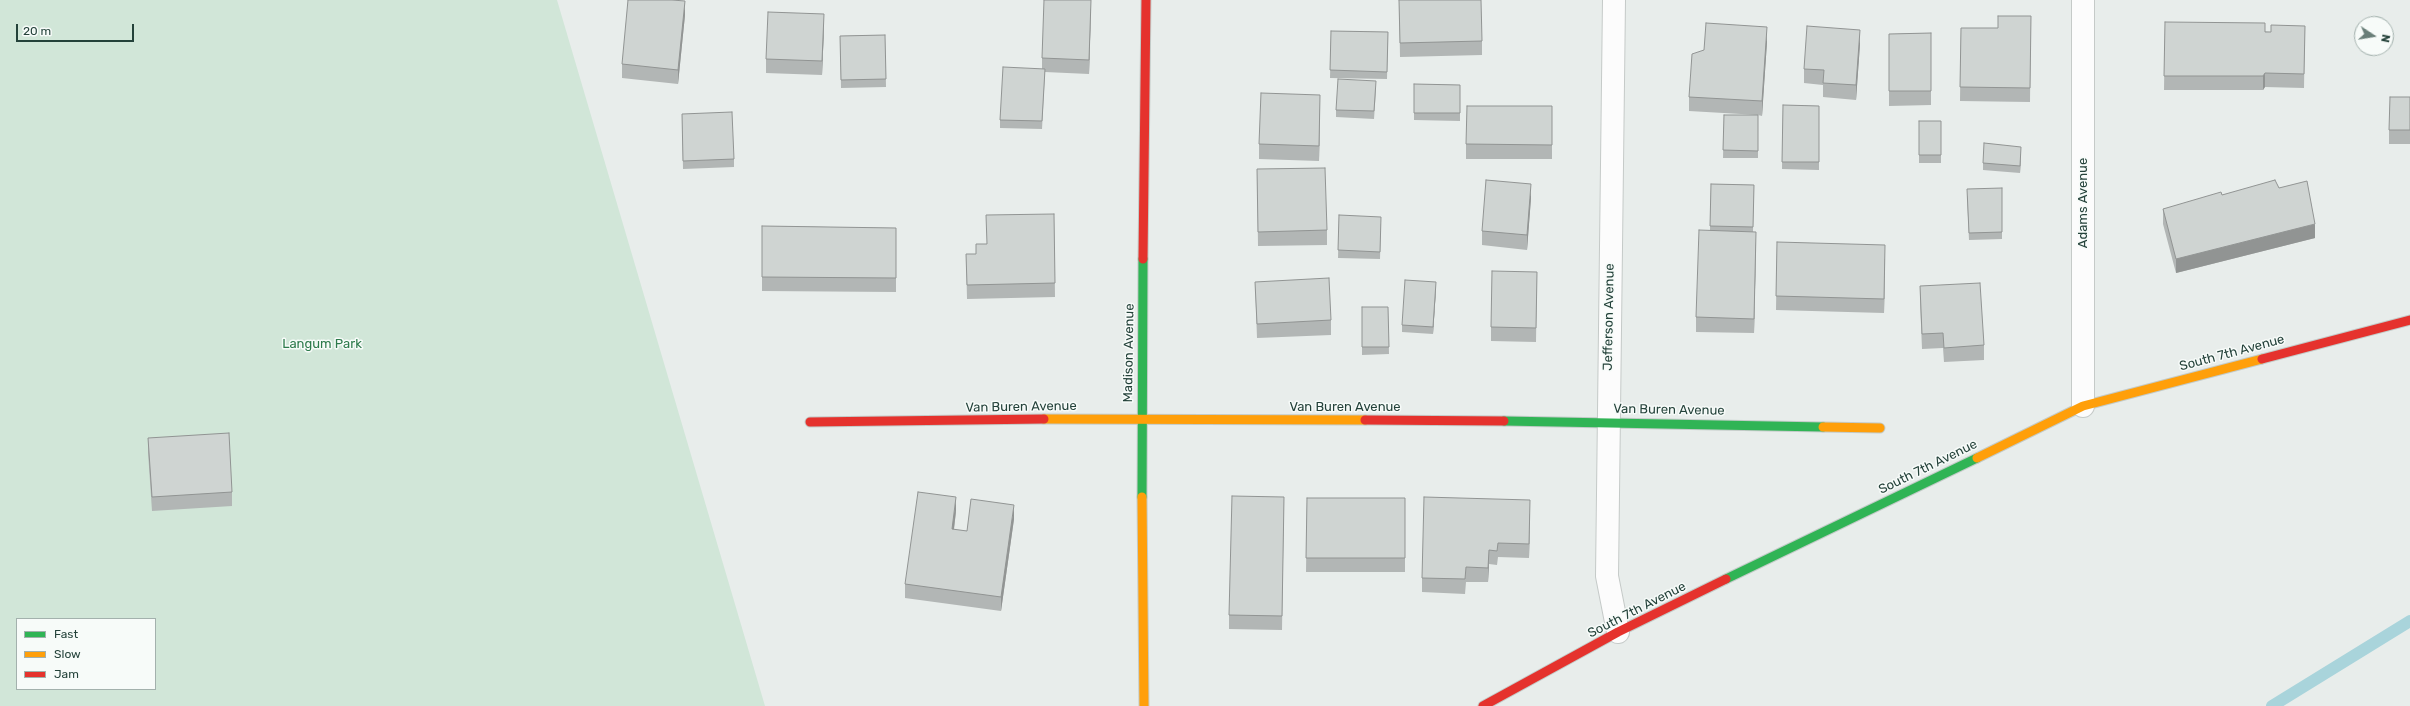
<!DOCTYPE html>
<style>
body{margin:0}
#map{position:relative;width:2410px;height:706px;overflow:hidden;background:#e8edeb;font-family:Rubik,sans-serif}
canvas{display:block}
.legend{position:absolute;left:16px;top:618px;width:140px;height:72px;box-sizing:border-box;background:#f7fbf9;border:1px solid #a3b1ad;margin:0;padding:5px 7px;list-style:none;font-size:12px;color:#24423a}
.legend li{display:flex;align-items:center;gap:8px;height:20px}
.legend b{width:20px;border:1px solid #a3b1ad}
.north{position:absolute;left:2354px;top:16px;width:40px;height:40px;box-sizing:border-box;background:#f7fbf9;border:1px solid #a3b1ad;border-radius:50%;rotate:102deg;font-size:11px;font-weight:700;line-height:16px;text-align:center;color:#24423a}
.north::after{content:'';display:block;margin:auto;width:14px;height:18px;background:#697e78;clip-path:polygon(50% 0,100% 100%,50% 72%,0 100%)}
.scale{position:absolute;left:16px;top:24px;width:118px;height:18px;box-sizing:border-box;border:2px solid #24423a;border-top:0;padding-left:5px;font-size:12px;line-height:14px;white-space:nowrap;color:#24423a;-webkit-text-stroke:3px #f7fbf9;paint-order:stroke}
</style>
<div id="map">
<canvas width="2410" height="706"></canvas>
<ul class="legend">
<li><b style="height:5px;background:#30b455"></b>Fast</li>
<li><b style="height:5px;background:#ff9f0a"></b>Slow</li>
<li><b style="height:5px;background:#e5322d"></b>Jam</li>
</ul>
<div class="north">N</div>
<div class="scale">20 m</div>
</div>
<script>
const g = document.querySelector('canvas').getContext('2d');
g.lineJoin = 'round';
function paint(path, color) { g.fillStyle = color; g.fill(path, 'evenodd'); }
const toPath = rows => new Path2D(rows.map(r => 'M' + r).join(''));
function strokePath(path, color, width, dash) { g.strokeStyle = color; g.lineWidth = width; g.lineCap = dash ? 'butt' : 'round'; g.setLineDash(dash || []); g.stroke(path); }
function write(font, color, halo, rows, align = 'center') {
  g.font = font + ' Rubik,sans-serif'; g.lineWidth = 3; g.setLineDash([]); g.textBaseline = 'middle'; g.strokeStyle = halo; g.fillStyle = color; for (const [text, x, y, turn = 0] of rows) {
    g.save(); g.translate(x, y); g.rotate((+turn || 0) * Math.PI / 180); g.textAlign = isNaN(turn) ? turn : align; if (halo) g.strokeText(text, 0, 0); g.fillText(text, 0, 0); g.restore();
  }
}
paint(toPath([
 [0,0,557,0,765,706,0,706],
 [17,619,155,619,155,689,17,689]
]), '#d1e6d8');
strokePath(toPath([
 [2272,706,2410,621]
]), '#a9d4db', 12);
const street = toPath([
 [1614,0,1607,576,1618,632],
 [2083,406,2083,0]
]);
const fast = toPath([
 [1504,421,1823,427],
 [1142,497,1143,259],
 [1726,579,1977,458]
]);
const slow = toPath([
 [1044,419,1365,420],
 [1823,427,1880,428],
 [1977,458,2083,406,2262,359],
 [1142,497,1144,706]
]);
const jam = toPath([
 [1143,259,1146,0],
 [2262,359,2410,320],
 [1365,420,1504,421],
 [810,422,1044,419],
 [1483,706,1618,632,1726,579]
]);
strokePath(street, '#c5cac8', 24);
strokePath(fast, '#c3cbc8', 11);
strokePath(slow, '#c3cbc8', 11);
strokePath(jam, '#c3cbc8', 11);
strokePath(street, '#fcfcfc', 22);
strokePath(fast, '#30b455', 9);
strokePath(slow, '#ff9f0a', 9);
strokePath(jam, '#e5322d', 9);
paint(toPath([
 [1399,0,1482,41,1482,55,1400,57],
 [1091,8,1089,74,1045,72,1042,129,1000,128,1000,120,1042,69,1042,58],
 [685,15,678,84,622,78,622,64],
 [2031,16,2030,102,1960,101,1961,28,1998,28],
 [2165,22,2271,32,2305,26,2304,88,2265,87,2263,90,2164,90],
 [824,28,822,75,766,73,766,59],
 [1331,31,1388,32,1387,79,1330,78],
 [1931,33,1931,105,1889,106,1889,34],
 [885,35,886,87,841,88,840,36],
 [1767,42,1762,116,1758,115,1758,158,1723,158,1724,115,1758,115,1689,111,1689,97],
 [1860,44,1856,100,1823,97,1823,85,1804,83,1804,69],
 [1414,84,1460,85,1460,121,1414,120],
 [1376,89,1374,119,1336,117,1336,110],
 [2410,97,2410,144,2389,144,2389,130],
 [1783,105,1819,106,1819,170,1782,169],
 [1552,106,1552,159,1466,159,1466,144],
 [1320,109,1319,161,1259,159,1259,144],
 [682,114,734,159,734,167,683,169],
 [1919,121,1941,121,1941,163,1919,163],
 [2021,154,2020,173,1983,170,1983,163],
 [1257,169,1327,230,1327,245,1258,246],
 [1711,184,1754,185,1753,231,1756,246,1754,333,1696,332,1696,317,1710,230],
 [2002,188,2002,239,1969,240,1967,196],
 [2279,188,2315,238,2176,273,2163,224,2163,209,2222,195],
 [1531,198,1527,250,1482,245,1482,231],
 [1054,214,1055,297,967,299,966,254,976,254,976,244,986,244],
 [1339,215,1381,224,1380,259,1338,258],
 [762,226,896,228,896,292,762,291],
 [1777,242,1885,259,1884,313,1776,310],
 [1537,272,1536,342,1491,341,1491,327],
 [1255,282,1331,320,1331,335,1257,338],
 [1920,286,1984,345,1984,360,1944,362,1943,348,1922,349,1920,300],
 [1436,289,1433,334,1402,332,1402,325],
 [1362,307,1388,307,1389,354,1362,355],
 [148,438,232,492,232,506,152,511,148,452],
 [1284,497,1282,630,1229,629,1229,615],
 [1307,498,1405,498,1405,572,1306,572],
 [956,511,954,530,967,531,1014,519,1001,611,905,598,905,584],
 [1530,514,1529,558,1498,557,1497,565,1489,564,1488,582,1466,582,1465,594,1422,592,1422,578]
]), '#b2b6b5');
paint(toPath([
 [1091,0,1091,8,1089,74,1089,60],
 [685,1,685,15,678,84,678,70],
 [824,14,824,28,822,75,822,61],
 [1767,27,1767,42,1762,116,1762,101],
 [1860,30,1860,44,1856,100,1856,85],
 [2265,73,2265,87,2263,90,2263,76],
 [1320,95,1320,109,1319,161,1319,146],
 [2021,147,2021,154,2020,173,2020,166],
 [1531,184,1531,198,1527,250,1527,235],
 [2315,224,2315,238,2176,273,2176,259],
 [1756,232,1756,246,1754,333,1754,319],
 [1885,245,1885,259,1884,313,1884,299],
 [1436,282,1436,289,1433,334,1433,327],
 [956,497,956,511,952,544,952,529],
 [1530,500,1530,514,1529,558,1529,544],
 [1014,505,1014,519,1001,611,1001,597],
 [1489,550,1489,564,1488,582,1488,568]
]), '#919493');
const building = toPath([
 [628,0,672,0,685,1,678,70,622,64,628,0],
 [1044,0,1091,0,1089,60,1042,58,1044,0],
 [1399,0,1481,0,1482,41,1400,43,1399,0],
 [768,12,824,14,822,61,766,59,768,12],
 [1998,16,2031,16,2030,88,1960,87,1961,28,1998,28,1998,16],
 [2165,22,2265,23,2265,32,2271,32,2271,25,2305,26,2304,74,2265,73,2263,76,2164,76,2165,22],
 [1706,23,1767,27,1762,101,1689,97,1692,54,1704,50,1706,23],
 [1807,26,1860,30,1856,85,1823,83,1824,70,1804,69,1807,26],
 [1331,31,1388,32,1387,72,1330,70,1331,31],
 [1931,33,1931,91,1889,91,1889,34,1931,33],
 [885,35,886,79,841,80,840,36,885,35],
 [1003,67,1045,69,1042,121,1000,120,1003,67],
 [1338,79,1376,81,1374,111,1336,110,1338,79],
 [1414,84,1460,85,1460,113,1414,113,1414,84],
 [1261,93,1320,95,1319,146,1259,144,1261,93],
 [2390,97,2410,97,2410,130,2389,130,2390,97],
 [1783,105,1819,106,1819,162,1782,162,1783,105],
 [1467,106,1552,106,1552,145,1466,144,1467,106],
 [732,112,734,159,683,161,682,114,732,112],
 [1724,115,1758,115,1758,151,1723,150,1724,115],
 [1919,121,1941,121,1941,155,1919,155,1919,121],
 [1984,143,2021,147,2020,166,1983,163,1984,143],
 [1325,168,1327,230,1258,232,1257,169,1325,168],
 [1486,180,1531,184,1527,235,1482,231,1486,180],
 [2275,180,2279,188,2307,181,2315,224,2176,259,2163,209,2221,192,2222,195,2275,180],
 [1711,184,1754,185,1753,227,1710,226,1711,184],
 [2002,188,2002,232,1969,233,1967,189,2002,188],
 [1054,214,1055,283,967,285,966,254,976,254,976,244,987,244,986,215,1054,214],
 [1339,215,1381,217,1380,252,1338,250,1339,215],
 [762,226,896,228,896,278,762,277,762,226],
 [1699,230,1756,232,1754,319,1696,317,1699,230],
 [1777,242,1885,245,1884,299,1776,296,1777,242],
 [1492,271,1537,272,1536,328,1491,327,1492,271],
 [1329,278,1331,320,1257,324,1255,282,1329,278],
 [1405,280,1436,282,1433,327,1402,325,1405,280],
 [1980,283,1984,345,1944,348,1943,333,1922,334,1920,286,1980,283],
 [1362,307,1388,307,1389,347,1362,347,1362,307],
 [229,433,232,492,152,497,148,438,229,433],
 [918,492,956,497,952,529,967,531,971,499,1014,505,1001,597,905,584,918,492],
 [1232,496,1284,497,1282,616,1229,615,1232,496],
 [1424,497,1530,500,1529,544,1498,543,1497,551,1489,550,1488,568,1466,567,1465,579,1422,578,1424,497],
 [1307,498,1405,498,1405,558,1306,558,1307,498]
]);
paint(building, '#cfd4d2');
strokePath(building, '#919493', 1);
write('13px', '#24423a', '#f7fbf9', [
 ["Adams Avenue",2083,203,-90],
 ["Jefferson Avenue",1609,317,-89],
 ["Madison Avenue",1129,353,-89],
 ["South 7th Avenue",2232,353,-15],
 ["Van Buren Avenue",1021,407,-1],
 ["Van Buren Avenue",1345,407],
 ["Van Buren Avenue",1669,410,1],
 ["South 7th Avenue",1928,467,-26],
 ["South 7th Avenue",1637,610,-27]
]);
write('13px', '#2d7a4b', '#f7fbf9', [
 ["Langum Park",322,344]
]);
</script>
